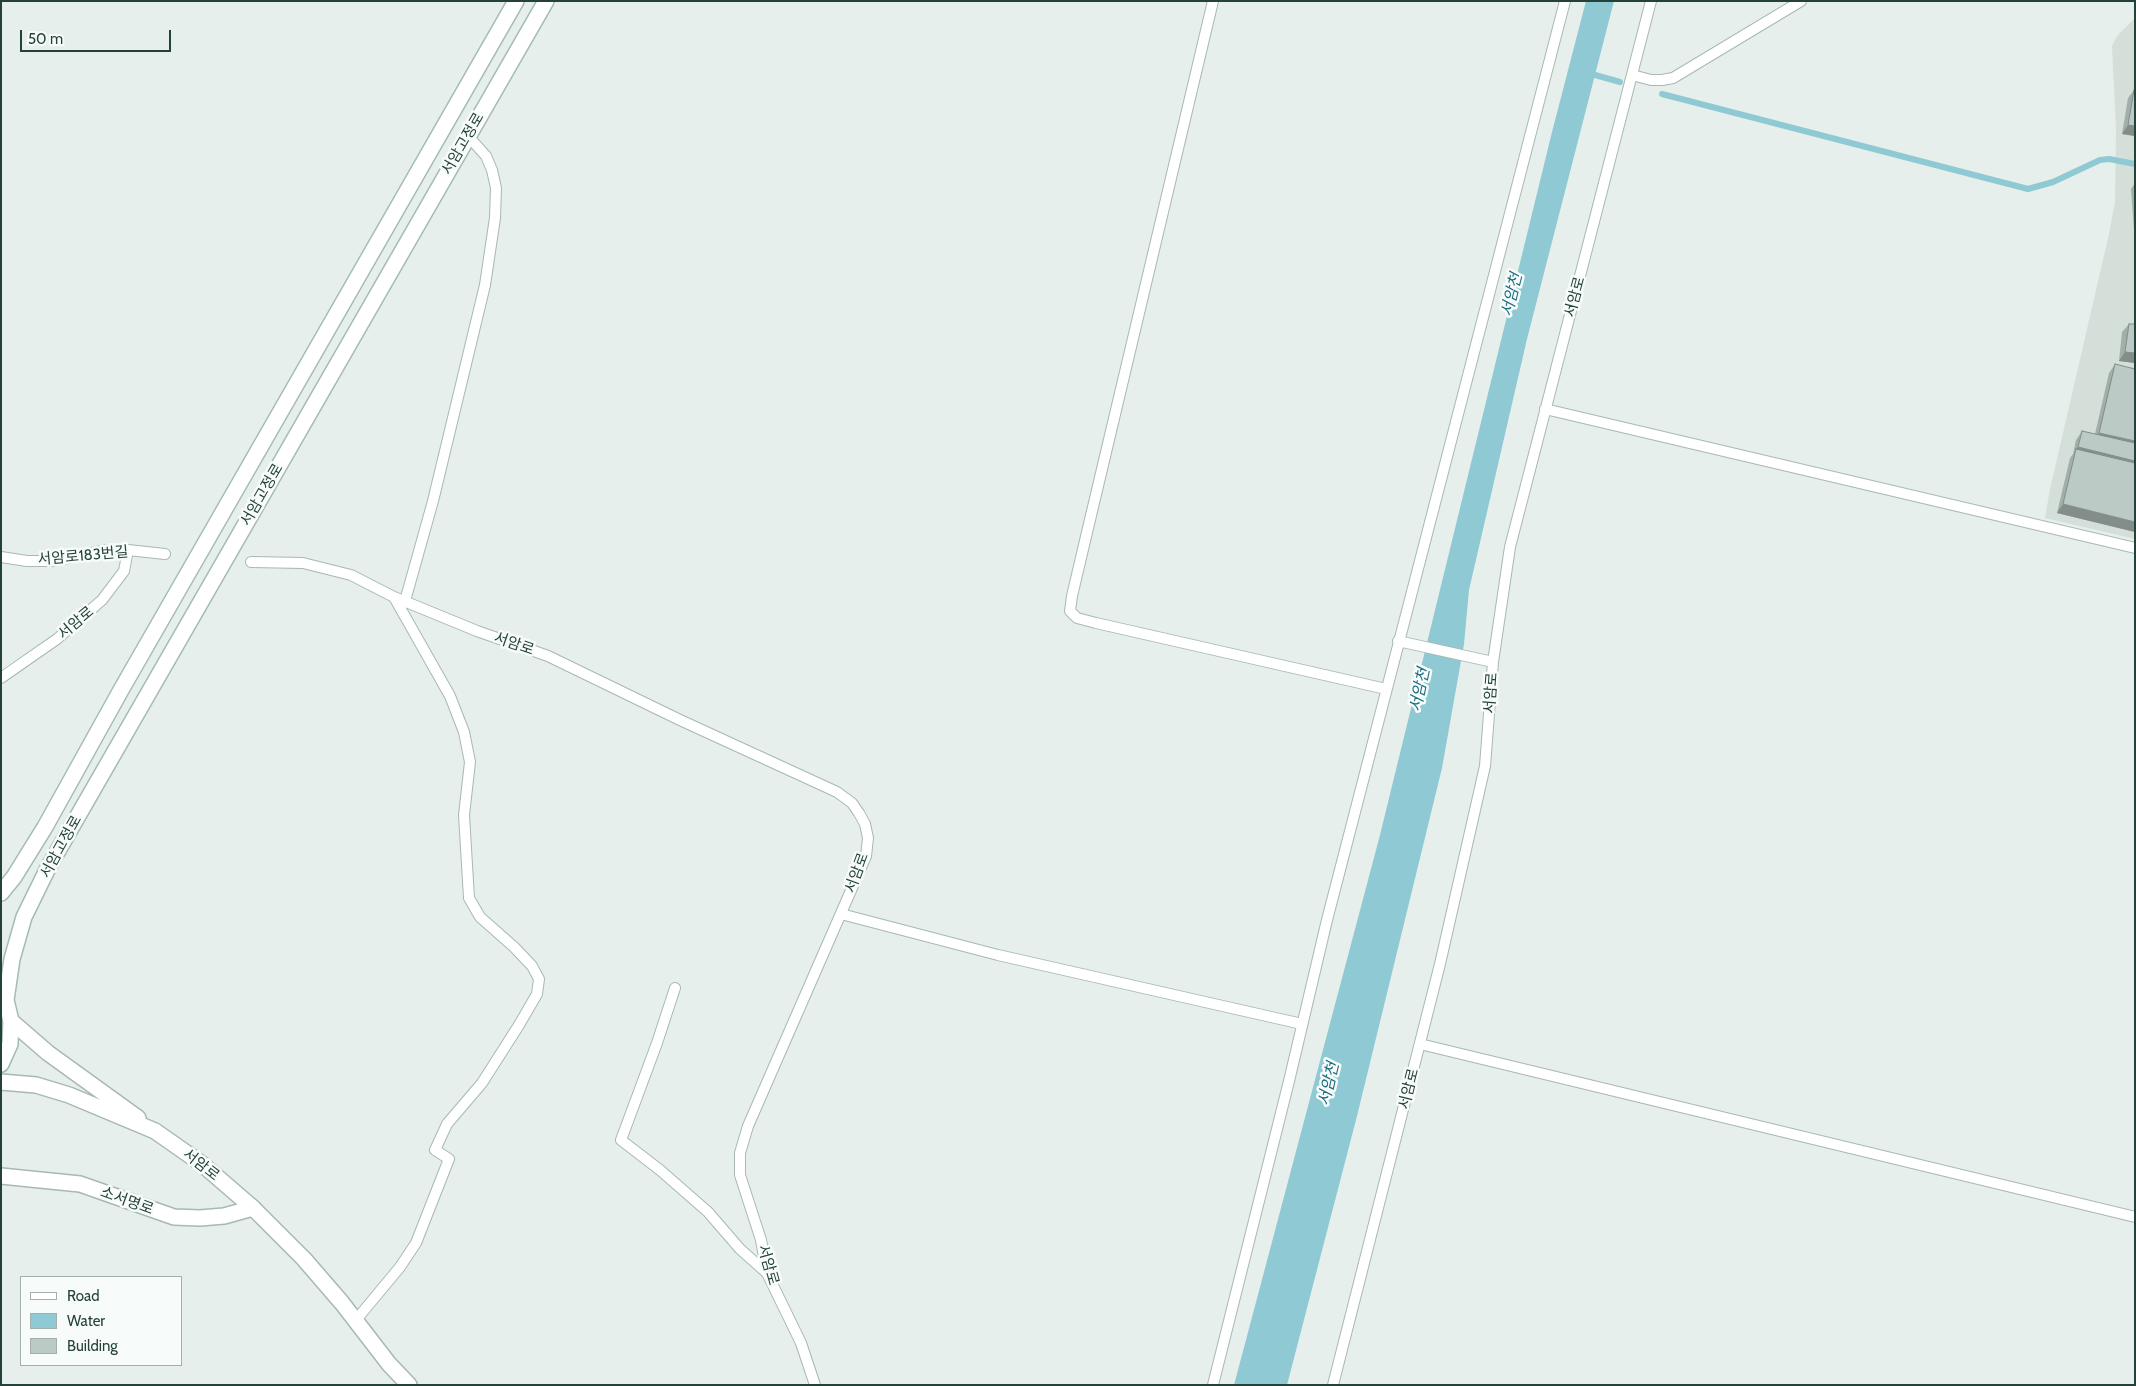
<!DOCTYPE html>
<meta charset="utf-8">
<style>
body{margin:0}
#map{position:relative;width:2136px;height:1386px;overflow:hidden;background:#e6efeb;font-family:Cabin,sans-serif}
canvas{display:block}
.frame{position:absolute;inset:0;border:2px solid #24423a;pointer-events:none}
.legend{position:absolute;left:20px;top:1276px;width:162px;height:90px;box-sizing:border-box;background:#f7fbf9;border:1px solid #a3b1ad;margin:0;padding:6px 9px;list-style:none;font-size:15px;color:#24423a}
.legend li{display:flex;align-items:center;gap:10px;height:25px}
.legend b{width:25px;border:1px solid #a3b1ad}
.scale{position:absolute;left:20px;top:30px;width:151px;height:22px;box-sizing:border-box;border:2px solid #24423a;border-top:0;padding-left:6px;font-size:15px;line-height:18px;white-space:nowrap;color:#24423a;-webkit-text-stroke:4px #f7fbf9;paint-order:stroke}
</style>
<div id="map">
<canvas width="2136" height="1386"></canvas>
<div class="frame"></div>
<ul class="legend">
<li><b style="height:6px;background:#fff"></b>Road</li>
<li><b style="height:14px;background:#8ec9d4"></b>Water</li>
<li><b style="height:14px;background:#bbcac4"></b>Building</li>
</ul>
<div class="scale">50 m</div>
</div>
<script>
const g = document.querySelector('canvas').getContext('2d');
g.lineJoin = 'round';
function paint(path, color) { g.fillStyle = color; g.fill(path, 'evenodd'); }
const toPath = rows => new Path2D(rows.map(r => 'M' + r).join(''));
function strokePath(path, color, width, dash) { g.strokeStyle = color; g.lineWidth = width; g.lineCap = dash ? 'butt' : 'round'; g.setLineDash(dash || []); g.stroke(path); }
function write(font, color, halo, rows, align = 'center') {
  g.font = font + ' Cabin,"Noto Sans KR",sans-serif'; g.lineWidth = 5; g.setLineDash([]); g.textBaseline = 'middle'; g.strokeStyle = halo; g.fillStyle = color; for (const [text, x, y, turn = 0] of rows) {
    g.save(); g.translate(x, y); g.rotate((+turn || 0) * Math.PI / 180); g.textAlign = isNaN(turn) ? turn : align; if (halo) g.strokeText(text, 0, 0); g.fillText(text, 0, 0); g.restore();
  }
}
paint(toPath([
 [2135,18,2135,539,2045,518,2050,489,2109,234,2115,202,2116,129,2112,46,2117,36]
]), '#d4dfda');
paint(toPath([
 [1586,1,1614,1,1527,339,1469,590,1464,644,1442,768,1357,1116,1287,1385,1234,1385,1380,835,1552,132]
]), '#8ec9d4');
strokePath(toPath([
 [1588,73,1620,82],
 [1662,94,2028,189,2053,182,2100,160,2109,159,2135,164]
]), '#8ec9d4', 6);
const service = toPath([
 [1213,1,1084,545,1072,596,1070,611,1077,618,1096,623,1386,689],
 [1632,75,1651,80,1662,80,1673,78,1801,1],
 [1545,409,2135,548],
 [1,557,27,561,52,561,107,550,128,550,165,554],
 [251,562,303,563,351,575,394,597,477,631,548,656,680,720,837,792,852,803,859,813,865,824,868,838,866,856,748,1126,740,1153,740,1175,761,1240,767,1273,801,1343,815,1385],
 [405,601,433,501,485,285,495,218,496,188,492,170,486,156,468,136],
 [1398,641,1493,662],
 [1,678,57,639,102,600,124,571,128,550],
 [841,914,998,955,1302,1024],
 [675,988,657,1043,621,1140,660,1170,708,1212,740,1249,767,1273],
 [1420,1044,2135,1217],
 [356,1320,400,1267,416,1243,449,1159,435,1150,447,1124,482,1083,519,1025,537,994,539,979,532,966,514,947,480,917,469,898,464,815,470,762,464,732,450,696,394,597],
 [1213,1385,1289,1081,1327,920,1565,1],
 [1333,1385,1440,964,1485,766,1493,662,1510,547,1651,1]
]);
const minor = toPath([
 [1,1176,80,1184,174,1217,200,1218,224,1216,253,1208]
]);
const tertiary = toPath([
 [11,1021,48,1053,138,1118],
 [1,1082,36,1085,69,1095,155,1131,202,1164,253,1208,304,1259,342,1303,389,1364,409,1385]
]);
const secondary = toPath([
 [1,893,14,877,45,827,121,690,516,1],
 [1,993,6,1000,11,1021,10,1044,1,1064],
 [6,1000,12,959,24,917,48,868,546,1]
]);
strokePath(service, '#a8b8b2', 12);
strokePath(minor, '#a8b8b2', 18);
strokePath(tertiary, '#a8b8b2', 18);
strokePath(secondary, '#a4bbb3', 18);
strokePath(service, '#fff', 10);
strokePath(minor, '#fff', 15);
strokePath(tertiary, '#fff', 15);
strokePath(secondary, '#fff', 15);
paint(toPath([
 [2134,90,2135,90,2135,136,2122,134,2128,98],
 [2135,183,2135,244,2131,189],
 [2129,324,2135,363,2119,361,2122,332],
 [2115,364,2135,532,2057,513,2070,458,2073,454,2076,440,2082,431,2095,434,2109,373]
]), '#a1aea9');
paint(toPath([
 [2128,125,2135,126,2135,136,2122,134],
 [2125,352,2135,353,2135,363,2119,361],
 [2099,433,2135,441,2135,451,2093,442],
 [2078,447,2135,461,2135,471,2075,451],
 [2063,504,2135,522,2135,532,2057,513]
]), '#838d89');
const building = toPath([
 [2134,90,2135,90,2135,126,2128,125,2134,90],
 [2129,324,2135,324,2135,353,2125,352,2129,324],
 [2115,364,2135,369,2135,441,2099,433,2115,364],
 [2082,431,2135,443,2135,461,2078,447,2082,431],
 [2076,449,2135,463,2135,522,2063,504,2076,449]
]);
paint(building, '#bbcac4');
strokePath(building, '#838d89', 1);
write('15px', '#24423a', '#f7fbf9', [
 ["서암고정로",463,144,-60],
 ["서암로",1575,297,-75],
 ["서암고정로",262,495,-60],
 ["서암로183번길",83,556,-5],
 ["서암로",76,623,-40],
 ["서암로",514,644,19],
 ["서암로",1491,693,-86],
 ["서암고정로",61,847,-61],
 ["서암로",857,873,-70],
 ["서암로",1409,1089,-76],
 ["서암로",201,1165,38],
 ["소서명로",127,1201,20],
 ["서암로",768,1265,74]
]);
write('italic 16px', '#1c6f80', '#f7fbf9', [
 ["서암천",1512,295,-76],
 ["서암천",1420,690,-78],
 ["서암천",1329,1084,-77]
]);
</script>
